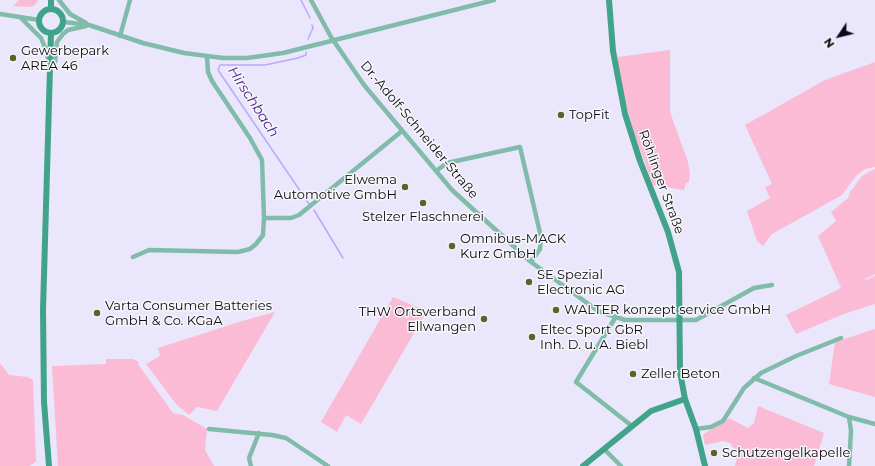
<!DOCTYPE html>
<meta charset="utf-8">
<style>
body{margin:0}
#map{position:relative;width:875px;height:466px;overflow:hidden;background:#eae7fc;font-family:Montserrat,sans-serif}
canvas{display:block}
.north{position:absolute;left:819px;top:16px;width:40px;height:40px;-webkit-text-stroke:3px #f7f7f7;paint-order:stroke;rotate:235deg;font-size:11px;font-weight:700;line-height:16px;text-align:center;color:#0c0819}
.north::after{content:'';display:block;margin:auto;width:14px;height:18px;background:#0c0819;clip-path:polygon(50% 0,100% 100%,50% 72%,0 100%)}
</style>
<div id="map">
<canvas width="875" height="466"></canvas>
<div class="north">N</div>
</div>
<script>
const g = document.querySelector('canvas').getContext('2d');
g.lineJoin = 'round';
function paint(path, color) { g.fillStyle = color; g.fill(path, 'evenodd'); }
const toPath = rows => new Path2D(rows.map(r => 'M' + r).join(''));
function strokePath(path, color, width, dash) { g.strokeStyle = color; g.lineWidth = width; g.lineCap = dash ? 'butt' : 'round'; g.setLineDash(dash || []); g.stroke(path); }
function write(font, color, halo, rows, align = 'center') {
  g.font = font + ' Montserrat,sans-serif'; g.lineWidth = 3; g.setLineDash([]); g.textBaseline = 'middle'; g.strokeStyle = halo; g.fillStyle = color; for (const [text, x, y, turn = 0] of rows) {
    g.save(); g.translate(x, y); g.rotate((+turn || 0) * Math.PI / 180); g.textAlign = isNaN(turn) ? turn : align; if (halo) g.strokeText(text, 0, 0); g.fillText(text, 0, 0); g.restore();
  }
}
paint(toPath([
 [19,0,38,0,35,5,30,7,13,6],
 [670,50,670,112,688,162,690,173,689,182,686,183,684,190,653,185,633,130,622,89,617,57],
 [875,62,875,167,865,169,856,176,842,195,772,234,763,246,757,241,747,211,770,198,765,187,772,184,745,125,825,80],
 [875,169,875,274,865,279,866,280,875,276,875,304,844,314,796,334,786,315,841,288,818,236,836,221,831,212,848,198,850,192,862,176],
 [393,297,427,311,361,424,346,415,337,432,321,422],
 [275,312,217,411,197,407,189,415,176,404,146,364,160,356,158,348,242,321],
 [875,329,875,397,829,384,835,342],
 [106,359,133,359,139,362,138,364,173,413,183,415,207,429,205,450,214,466,58,466,52,366,106,364],
 [0,363,9,375,28,377,33,380,36,462,29,466,0,466],
 [758,406,824,433,814,466,735,466,737,457,735,450,730,443,723,441,705,445,703,436,705,433,720,425,729,418,748,428,754,423]
]), '#fcbbd5');
strokePath(toPath([
 [301,0,310,18],
 [308,39,313,28,312,25],
 [306,52,306,55,298,58,265,65,220,65,218,70,309,204],
 [314,210,343,258]
]), '#baa8fb', 1.5);
strokePath(toPath([
 [59,0,70,14,86,23],
 [311,0,331,37,364,85,452,190,531,262,598,311,625,320,696,320,754,288,772,285],
 [0,14,39,20],
 [20,17,41,38,46,50,49,63],
 [64,22,89,25,143,43,184,53,223,58,247,58,283,53,494,0],
 [120,36,130,0],
 [51,68,55,62,57,42,63,34,68,30,86,26],
 [436,171,447,163,520,147,541,237,540,249,531,262],
 [264,218,291,218,299,215,402,131],
 [133,257,149,250,238,252,250,249,256,244,263,235,264,218,262,160,250,138,212,81,208,72,207,57],
 [615,318,576,382,632,426],
 [754,378,849,417,851,431,849,466],
 [849,417,875,424],
 [209,429,272,435,286,438,328,466],
 [696,429,711,427,723,421,744,388,761,373,796,356,841,338],
 [605,450,621,466],
 [251,466,249,458,259,433]
]), '#81bcaa', 4.5);
strokePath(toPath([
 [51,0,51,9],
 [609,0,613,51,625,114,640,161,668,232,679,272,680,372,685,399,696,429,705,466],
 '39 21a12 12 0 1 1 24 0a12 12 0 1 1-24 0Z',
 [49,466,44,402,43,310,51,33],
 [583,466,651,411,685,399]
]), '#41a48a', 6);
for (const [x, y, r, color] of [
 [13,58,4,"#5c612f"],
 [561,115,4,"#5c612f"],
 [405,187,4,"#5c612f"],
 [423,203,4,"#5c612f"],
 [452,246,4,"#5c612f"],
 [529,282,4,"#5c612f"],
 [556,310,4,"#5c612f"],
 [97,313,4,"#5c612f"],
 [484,319,4,"#5c612f"],
 [532,337,4,"#5c612f"],
 [633,374,4,"#5c612f"],
 [714,453,4,"#5c612f"]
]) { const dot = new Path2D(); dot.arc(x, y, r, 0, 2 * Math.PI); g.fillStyle = color; g.fill(dot); strokePath(dot, '#f7f7f7', 1.5); }
write('13px', '#0c0819', '#f7f7f7', [
 ["Gewerbepark",21,51],
 ["AREA 46",21,66],
 ["TopFit",569,115],
 ["Elwema",397,180,"right"],
 ["Automotive GmbH",397,195,"right"],
 ["Stelzer Flaschnerei",423,217,"center"],
 ["Omnibus-MACK",460,239],
 ["Kurz GmbH",460,254],
 ["SE Spezial",537,275],
 ["Electronic AG",537,290],
 ["Varta Consumer Batteries",105,306],
 ["GmbH & Co. KGaA",105,321],
 ["WALTER konzept service GmbH",564,310],
 ["THW Ortsverband",476,312,"right"],
 ["Ellwangen",476,327,"right"],
 ["Eltec Sport GbR",540,330],
 ["Inh. D. u. A. Biebl",540,345],
 ["Zeller Beton",641,374],
 ["Schutzengelkapelle",722,453]
], 'left');
write('13px', '#0c0819', '#f7f7f7', [
 ["Dr.-Adolf-Schneider-Straße",419,130,50],
 ["Röhlinger Straße",661,182,70]
]);
write('italic 14px', '#4b1e95', '#f7f7f7', [
 ["Hirschbach",253,102,57]
]);
</script>
